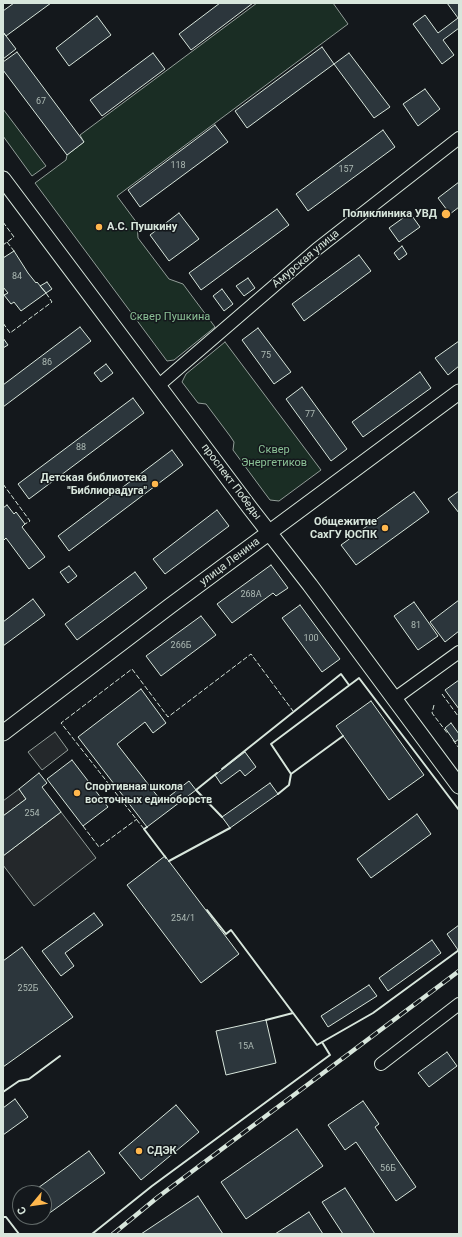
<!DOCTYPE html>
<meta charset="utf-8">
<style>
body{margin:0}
#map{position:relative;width:462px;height:1237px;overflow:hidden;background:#14181c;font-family:Roboto,sans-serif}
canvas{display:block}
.frame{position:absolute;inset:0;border:4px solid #d8e6dc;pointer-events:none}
.north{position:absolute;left:12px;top:1185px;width:40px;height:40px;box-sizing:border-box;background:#14181c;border:1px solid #626a69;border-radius:50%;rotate:241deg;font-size:11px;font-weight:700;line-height:16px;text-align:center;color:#d8e6dc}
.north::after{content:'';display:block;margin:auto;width:14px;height:18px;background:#ffb74d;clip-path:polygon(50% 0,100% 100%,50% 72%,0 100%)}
</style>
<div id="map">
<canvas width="462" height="1237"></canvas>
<div class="frame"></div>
<div class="north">С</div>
</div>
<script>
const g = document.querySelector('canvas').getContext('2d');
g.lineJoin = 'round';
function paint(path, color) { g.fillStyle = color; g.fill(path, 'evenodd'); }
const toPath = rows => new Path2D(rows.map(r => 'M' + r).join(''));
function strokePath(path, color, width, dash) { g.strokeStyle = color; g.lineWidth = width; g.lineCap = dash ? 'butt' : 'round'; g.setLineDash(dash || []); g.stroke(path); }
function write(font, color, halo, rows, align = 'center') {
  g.font = font + ' Roboto,sans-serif'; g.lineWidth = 3; g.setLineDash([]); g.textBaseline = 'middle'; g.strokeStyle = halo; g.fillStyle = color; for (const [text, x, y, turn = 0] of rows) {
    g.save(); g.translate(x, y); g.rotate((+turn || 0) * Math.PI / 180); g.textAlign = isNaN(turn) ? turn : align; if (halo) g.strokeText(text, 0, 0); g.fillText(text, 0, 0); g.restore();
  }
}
const green = toPath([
 [257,3,333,3,348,24,117,196,137,223,138,238,169,279,183,284,215,327,174,360,167,361,35,183,66,160,67,155,84,142,80,135,257,3],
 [3,109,46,166,32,176,3,136,3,109],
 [225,342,321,470,279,501,270,500,264,492,233,450,234,442,230,436,206,404,198,403,182,382,186,374,225,342]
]);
paint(green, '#1a2d24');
strokePath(green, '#939e99', 1);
const parking = toPath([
 [55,732,68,750,42,770,28,752,55,732],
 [19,789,26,799,3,816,3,801,19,789],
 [61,812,96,858,34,906,3,865,3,856,61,812]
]);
paint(parking, '#24282b');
strokePath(parking, '#939e99', 1);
const building = toPath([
 [14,3,51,3,6,36,3,32,3,11,14,3],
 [220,3,253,3,191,50,179,34,220,3],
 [447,3,459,3,459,28,443,40,454,55,442,64,413,24,425,15,438,33,458,18,447,3],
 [97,16,111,35,69,66,56,48,97,16],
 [3,32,16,49,3,59,3,32],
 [322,47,334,64,247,128,235,111,322,47],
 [17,52,84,142,67,155,3,70,3,62,17,52],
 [153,53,165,69,102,116,90,100,153,53],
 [349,53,390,107,374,118,334,64,349,53],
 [425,89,440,109,418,126,403,104,425,89],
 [215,125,228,142,140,207,128,190,215,125],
 [383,130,395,147,308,211,296,194,383,130],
 [459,182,459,207,450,214,438,198,459,182],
 [277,209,289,225,201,290,189,273,277,209],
 [179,213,199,239,169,261,150,235,179,213],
 [410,213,420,227,399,242,389,228,410,213],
 [402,246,407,254,399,260,394,253,402,246],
 [14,251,28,273,36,283,37,282,46,293,21,311,14,302,11,304,4,295,8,293,3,287,3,258,14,251],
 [359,255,371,271,304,321,292,304,359,255],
 [248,278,255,288,244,296,236,286,248,278],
 [47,282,52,289,46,293,40,286,47,282],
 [222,289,233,304,224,311,213,296,222,289],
 [80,327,91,341,3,407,3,385,80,327],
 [258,328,291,372,274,384,242,340,258,328],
 [3,338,8,345,3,348,3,338],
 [459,341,459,366,448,375,435,358,459,341],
 [106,364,113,373,101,382,94,373,106,364],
 [420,372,431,388,363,437,352,422,420,372],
 [302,387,347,449,331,461,286,399,302,387],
 [133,398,144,413,29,499,18,484,133,398],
 [172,450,183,465,69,551,58,536,172,450],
 [459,491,459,513,448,499,459,491],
 [414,492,429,512,356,565,341,545,414,492],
 [7,505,14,514,16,512,25,524,22,527,45,557,29,569,6,538,3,541,3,508,7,505],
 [217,510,229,526,165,574,153,559,217,510],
 [271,565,288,588,276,596,273,593,232,623,217,604,271,565],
 [69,566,77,576,68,583,60,572,69,566],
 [135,572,147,588,77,640,65,624,135,572],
 [33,599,45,615,3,646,3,622,33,599],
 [459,600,459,631,445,642,430,622,459,600],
 [414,602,438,636,418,650,394,616,414,602],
 [300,605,340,659,322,672,282,618,300,605],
 [201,616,216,635,161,676,146,656,201,616],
 [459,680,459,709,445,690,459,680],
 [141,689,166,723,153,733,145,722,117,744,162,802,189,781,196,790,147,827,78,737,141,689],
 [371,701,424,775,389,800,336,726,371,701],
 [451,723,459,734,459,739,455,742,445,728,451,723],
 [245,752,256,767,245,776,240,770,221,784,215,775,245,752],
 [72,760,108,807,83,826,47,779,72,760],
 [39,773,47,783,42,787,61,812,3,856,3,816,26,799,19,789,39,773],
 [270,783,278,794,230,828,222,817,270,783],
 [417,814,431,834,371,878,357,859,417,814],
 [165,856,239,954,201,983,127,885,165,856],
 [94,913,103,925,65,953,74,966,61,976,42,951,94,913],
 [459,925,459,949,458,950,447,934,459,925],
 [432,940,441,953,388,991,379,978,432,940],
 [22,947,73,1017,3,1067,3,961,22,947],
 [369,985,377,996,328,1027,321,1016,369,985],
 [266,1020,276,1063,226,1075,216,1031,266,1020],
 [447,1052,457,1066,429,1087,418,1073,447,1052],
 [15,1099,28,1117,3,1135,3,1108,15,1099],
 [363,1101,379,1124,375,1127,416,1187,396,1201,356,1142,345,1150,328,1125,363,1101],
 [176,1105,199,1132,141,1180,119,1153,176,1105],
 [297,1129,323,1166,246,1219,221,1182,297,1129],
 [89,1151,105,1173,44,1217,44,1193,31,1193,89,1151],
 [345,1188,375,1234,343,1234,322,1202,345,1188],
 [198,1196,223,1234,141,1234,198,1196],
 [309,1212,323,1234,275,1234,309,1212],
 [32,1217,44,1217,36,1222,32,1217]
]);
paint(building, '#2c363c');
strokePath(building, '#d8e6dc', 1);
const minor = toPath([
 [158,386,317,249,459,138],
 [394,699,459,652],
 [381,1064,459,1004]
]);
const major = toPath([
 [3,179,250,508,310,585,459,786],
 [3,733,170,606,459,392]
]);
strokePath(minor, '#d8e6dc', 14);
strokePath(major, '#d8e6dc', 17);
strokePath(minor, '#14181c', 12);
strokePath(major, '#14181c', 15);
const rail = toPath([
 [113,1234,158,1197,459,971]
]);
strokePath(rail, '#d8e6dc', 4.5);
strokePath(rail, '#14181c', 3, [9]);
strokePath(toPath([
 [3,222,14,237,3,245],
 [7,242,14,251],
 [3,323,10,333,52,302,46,293],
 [3,484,30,521,25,524],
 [442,694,458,716,459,715],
 [434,705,432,713,448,734],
 [453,740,459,748],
 [83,826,99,847,137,819],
 [144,829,61,723,132,669,168,717,251,654,293,711]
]), '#d8e6dc', 1, [5, 2]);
strokePath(toPath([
 [222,769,341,674,349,685],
 [217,773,196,790,222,817],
 [291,774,343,736],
 [278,794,289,785,291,774,271,744,359,678,459,810],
 [147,827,144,829,166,858],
 [169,861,230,828],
 [207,910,226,934,231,930,317,1045,373,1013,459,950],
 [266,1020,293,1013],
 [3,1092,19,1081,29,1079,60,1056],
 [3,1217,6,1217,19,1234],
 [92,1234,152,1186,330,1055,322,1042]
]), '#d8e6dc', 2);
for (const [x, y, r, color] of [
 [446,214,5,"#ffb74d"],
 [99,227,4,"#ffb74d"],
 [155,484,4,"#ffb74d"],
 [385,528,4,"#ffb74d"],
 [77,793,4,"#ffb74d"],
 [139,1151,4,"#ffb74d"]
]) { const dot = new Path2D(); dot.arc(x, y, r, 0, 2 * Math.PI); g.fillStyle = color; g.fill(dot); strokePath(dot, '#14181c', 1.5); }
write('9px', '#adbab4', null, [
 ["67",41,102],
 ["118",178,166],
 ["157",346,170],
 ["84",17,277],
 ["75",266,356],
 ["86",47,363],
 ["77",310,415],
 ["88",81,448],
 ["268А",251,595],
 ["81",416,626],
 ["100",311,639],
 ["266Б",181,646],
 ["254",32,814],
 ["254/1",183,919],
 ["252Б",28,989],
 ["15А",246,1047],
 ["56Б",388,1169]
]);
write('bold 11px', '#d8e6dc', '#14181c', [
 ["Поликлиника УВД",437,214],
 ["А.С. Пушкину",107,227,"left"],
 ["Детская библиотека",147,478],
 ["\"Библиорадуга\"",147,491],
 ["Общежитие",377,522],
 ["СахГУ ЮСПК",377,535],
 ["Спортивная школа",85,787,"left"],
 ["восточных единоборств",85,800,"left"],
 ["СДЭК",147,1151,"left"]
], 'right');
write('11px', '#d8e6dc', '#14181c', [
 ["Амурская улица",306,259,-40],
 ["проспект Победы",231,482,53],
 ["улица Ленина",230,562,-37]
]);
write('11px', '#8ac095', '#14181c', [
 ["Сквер Пушкина",170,317],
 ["Сквер",274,450],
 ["Энергетиков",274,463]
]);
</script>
